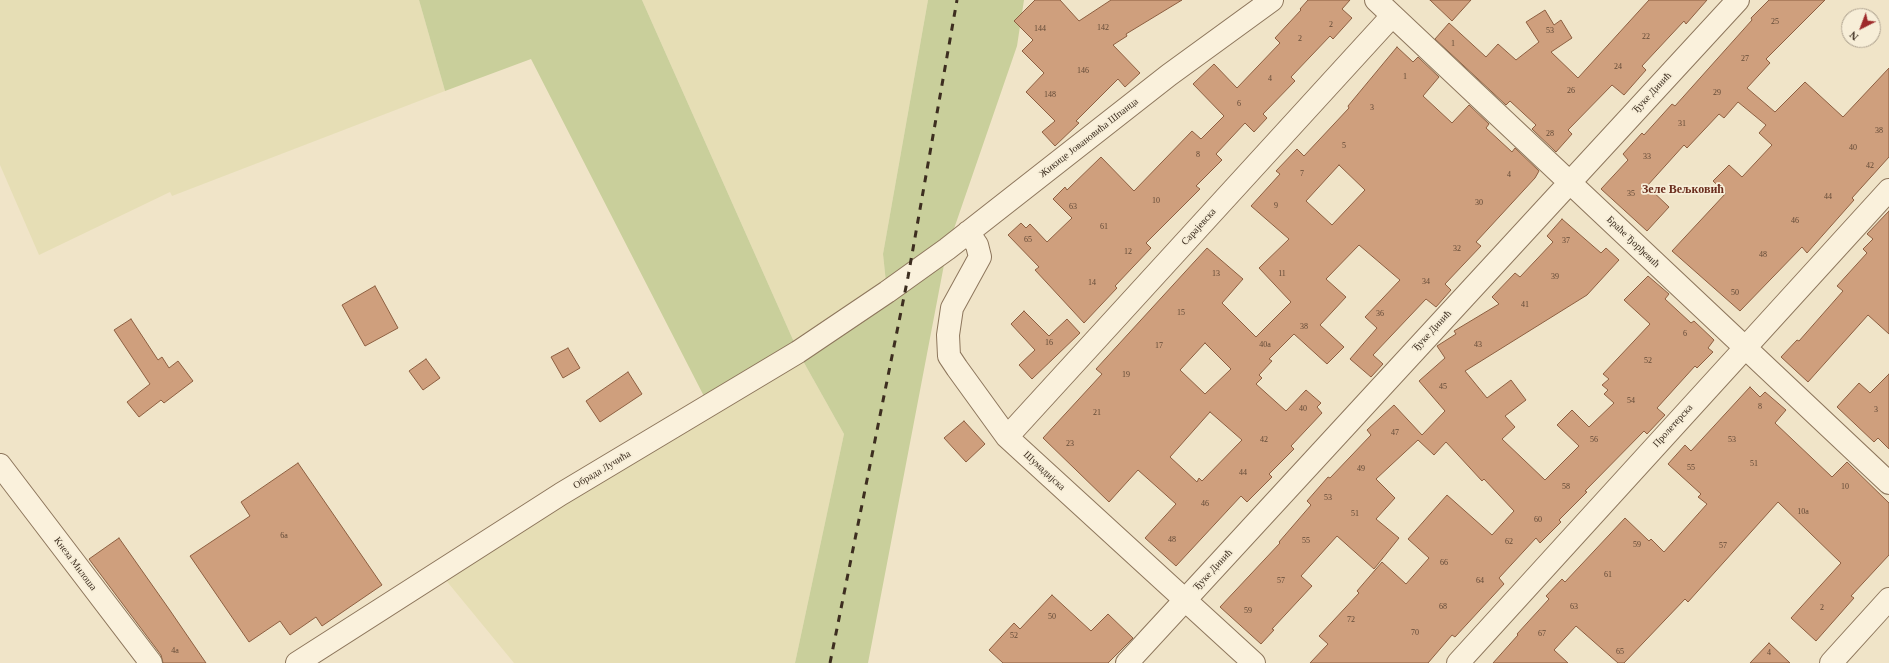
<!DOCTYPE html>
<meta charset="utf-8">
<style>
body{margin:0}
#map{position:relative;width:1889px;height:663px;overflow:hidden;background:#f0e4c8;font-family:"Times New Roman",serif}
canvas{display:block}
.north{position:absolute;left:1841px;top:8px;width:40px;height:40px;box-sizing:border-box;background:#f7eed8;border:1px solid #ada18e;border-radius:50%;rotate:222deg;font-size:11px;font-weight:700;line-height:16px;text-align:center;color:#3d2e20}
.north::after{content:'';display:block;margin:auto;width:14px;height:18px;background:#9e2a2b;clip-path:polygon(50% 0,100% 100%,50% 72%,0 100%)}
</style>
<div id="map">
<canvas width="1889" height="663"></canvas>
<div class="north">N</div>
</div>
<script>
const g = document.querySelector('canvas').getContext('2d');
g.lineJoin = 'round';
function paint(path, color) { g.fillStyle = color; g.fill(path, 'evenodd'); }
const toPath = rows => new Path2D(rows.map(r => 'M' + r).join(''));
function strokePath(path, color, width, dash) { g.strokeStyle = color; g.lineWidth = width; g.lineCap = dash ? 'butt' : 'round'; g.setLineDash(dash || []); g.stroke(path); }
function write(font, color, halo, rows, align = 'center') {
  g.font = font + ' "Times New Roman",serif'; g.lineWidth = 3.5; g.setLineDash([]); g.textBaseline = 'middle'; g.strokeStyle = halo; g.fillStyle = color; for (const [text, x, y, turn = 0] of rows) {
    g.save(); g.translate(x, y); g.rotate((+turn || 0) * Math.PI / 180); g.textAlign = isNaN(turn) ? turn : align; if (halo) g.strokeText(text, 0, 0); g.fillText(text, 0, 0); g.restore();
  }
}
paint(toPath([
 [0,0,419,0,445,91,172,196,170,192,39,255,0,165],
 [642,0,928,0,883,254,887,292,798,352,844,434,795,663,514,663,440,573,798,351]
]), '#e6deb5');
paint(toPath([
 [419,0,642,0,798,351,887,292,883,254,928,0,1024,0,1017,46,947,249,868,663,795,663,844,434,798,352,709,406,531,59,445,91]
]), '#c9cf9b');
const building = toPath([
 [1035,0,1060,0,1079,21,1111,0,1182,0,1126,34,1127,36,1113,45,1140,73,1125,87,1118,79,1076,121,1079,123,1055,146,1042,132,1055,121,1026,92,1044,73,1022,51,1033,40,1014,21,1035,0],
 [1308,0,1350,0,1342,9,1352,18,1333,39,1330,36,1291,77,1295,81,1263,114,1267,118,1254,132,1245,123,1216,154,1222,160,1196,186,1200,189,1146,243,1151,248,1115,286,1117,288,1084,323,1035,270,1039,267,1008,235,1021,223,1026,228,1030,224,1047,242,1072,218,1053,199,1065,187,1067,190,1101,157,1134,191,1192,131,1201,139,1224,116,1193,84,1214,64,1237,88,1280,43,1275,38,1301,10,1300,9,1308,0],
 [1430,0,1471,0,1452,21,1430,0],
 [1649,0,1707,0,1686,24,1684,21,1642,66,1646,70,1624,95,1612,85,1568,130,1572,134,1556,152,1532,129,1536,125,1510,101,1506,105,1435,39,1449,23,1486,57,1498,44,1516,60,1539,42,1526,22,1545,10,1554,25,1561,20,1572,38,1551,52,1578,78,1649,0],
 [1769,0,1825,0,1766,59,1770,63,1747,88,1775,112,1805,82,1843,117,1889,68,1889,157,1852,198,1854,200,1807,253,1802,247,1740,311,1672,251,1726,193,1713,181,1729,165,1742,177,1772,145,1759,133,1766,125,1738,102,1724,118,1719,114,1687,148,1684,145,1647,186,1669,207,1647,231,1601,189,1628,160,1623,154,1642,133,1644,135,1672,104,1675,106,1752,20,1751,18,1769,0],
 [1397,47,1413,62,1418,57,1439,77,1423,96,1452,123,1469,105,1489,124,1486,128,1512,152,1515,148,1539,171,1535,178,1476,242,1481,246,1445,284,1451,290,1436,307,1426,299,1373,355,1383,364,1371,377,1350,359,1377,328,1365,317,1400,280,1359,245,1326,279,1346,297,1320,325,1344,347,1327,364,1294,334,1269,359,1272,361,1259,375,1262,378,1256,384,1286,411,1306,390,1321,403,1317,407,1322,413,1291,446,1294,449,1269,474,1272,477,1247,502,1241,496,1176,566,1145,538,1176,504,1138,470,1109,502,1043,438,1102,374,1096,369,1207,248,1243,279,1222,303,1256,337,1291,302,1259,268,1289,239,1251,206,1280,174,1276,171,1297,149,1304,156,1349,108,1348,106,1397,47],
 [1339,165,1365,190,1332,225,1306,201,1339,165],
 [1205,343,1231,369,1205,394,1180,370,1205,343],
 [1210,412,1242,440,1202,481,1199,478,1197,482,1170,457,1210,412],
 [1889,211,1889,334,1868,315,1808,382,1781,357,1797,340,1799,341,1843,291,1837,286,1867,253,1863,249,1873,239,1867,234,1889,211],
 [1562,219,1601,253,1606,248,1619,260,1587,295,1465,371,1487,398,1511,380,1526,400,1505,416,1515,427,1502,439,1545,480,1579,446,1557,425,1572,410,1589,427,1614,403,1604,394,1608,390,1602,385,1609,379,1603,374,1650,324,1624,300,1648,276,1669,294,1665,299,1691,323,1694,321,1714,340,1708,348,1713,352,1697,368,1695,366,1657,408,1665,415,1647,434,1644,431,1585,491,1587,492,1559,520,1561,522,1540,543,1536,538,1499,578,1504,584,1455,637,1452,635,1428,663,1310,663,1328,644,1319,636,1359,593,1357,591,1382,562,1406,584,1429,558,1408,539,1447,495,1492,535,1514,511,1484,479,1482,481,1446,442,1434,455,1418,440,1376,479,1395,498,1376,519,1399,538,1374,569,1337,536,1301,576,1312,586,1272,629,1274,630,1261,644,1220,607,1280,543,1279,542,1311,505,1307,501,1328,477,1330,478,1371,435,1367,430,1394,405,1422,435,1445,411,1419,381,1445,358,1437,346,1456,334,1454,331,1499,304,1492,297,1515,273,1520,277,1553,242,1547,236,1562,219],
 [375,286,398,328,365,346,342,305,375,286],
 [1024,311,1049,336,1067,319,1080,333,1032,379,1019,365,1035,350,1011,324,1024,311],
 [131,319,158,360,162,357,169,368,178,361,193,381,164,403,161,400,139,417,127,402,150,384,114,330,131,319],
 [568,348,580,368,563,378,551,357,568,348],
 [426,359,440,378,423,390,409,371,426,359],
 [628,372,642,394,600,422,586,401,628,372],
 [1889,374,1889,449,1878,438,1874,442,1837,407,1859,383,1870,393,1889,374],
 [1750,387,1760,397,1765,392,1786,410,1775,423,1832,477,1847,462,1889,503,1889,555,1851,596,1854,598,1816,641,1791,618,1841,563,1778,502,1688,602,1685,599,1624,663,1618,663,1576,626,1554,650,1568,663,1493,663,1518,635,1517,634,1549,599,1546,596,1562,579,1565,582,1625,518,1649,541,1651,539,1664,552,1707,504,1698,497,1701,494,1668,464,1685,445,1691,451,1750,387],
 [964,421,985,444,966,462,944,438,964,421],
 [298,463,382,585,322,626,316,617,290,635,280,621,249,642,190,556,250,516,241,502,298,463],
 [119,538,169,609,206,663,163,663,161,655,89,559,119,538],
 [1052,595,1091,631,1108,614,1133,638,1108,663,1003,663,989,650,1014,623,1020,629,1052,595],
 [1769,643,1790,663,1750,663,1769,643]
]);
paint(building, '#cf9f7d');
strokePath(building, '#8d5f41', 1);
const minor = toPath([
 [1376,0,1889,483],
 [968,232,977,245,980,257,952,308,948,335,949,356,957,368,1007,437,1254,663],
 [1007,437,1392,16],
 [0,465,151,663],
 [297,663,561,494,798,352,887,292,947,249,1169,75,1272,0],
 [1127,663,1738,0],
 [1458,663,1889,190],
 [1831,663,1889,599]
]);
strokePath(minor, '#8d765c', 24);
strokePath(minor, '#faf1dc', 22);
strokePath(toPath([
 [830,663,908,277,957,0]
]), '#3d2e20', 3, [7, 7]);
write('8px', '#624a37', null, [
 ["25",1775,22],
 ["2",1331,25],
 ["142",1103,28],
 ["144",1040,29],
 ["53",1550,31],
 ["22",1646,37],
 ["2",1300,39],
 ["1",1453,44],
 ["27",1745,59],
 ["24",1618,67],
 ["146",1083,71],
 ["1",1405,77],
 ["4",1270,79],
 ["26",1571,91],
 ["29",1717,93],
 ["148",1050,95],
 ["6",1239,104],
 ["3",1372,108],
 ["31",1682,124],
 ["38",1879,131],
 ["28",1550,134],
 ["5",1344,146],
 ["40",1853,148],
 ["8",1198,155],
 ["33",1647,157],
 ["42",1870,166],
 ["7",1302,174],
 ["4",1509,175],
 ["35",1631,194],
 ["44",1828,197],
 ["10",1156,201],
 ["30",1479,203],
 ["9",1276,206],
 ["63",1073,207],
 ["46",1795,221],
 ["61",1104,227],
 ["65",1028,240],
 ["37",1566,241],
 ["32",1457,249],
 ["12",1128,252],
 ["48",1763,255],
 ["13",1216,274],
 ["11",1282,274],
 ["39",1555,277],
 ["34",1426,282],
 ["14",1092,283],
 ["50",1735,293],
 ["41",1525,305],
 ["15",1181,313],
 ["36",1380,314],
 ["38",1304,327],
 ["6",1685,334],
 ["16",1049,343],
 ["40a",1265,345],
 ["43",1478,345],
 ["17",1159,346],
 ["52",1648,361],
 ["19",1126,375],
 ["45",1443,387],
 ["54",1631,401],
 ["8",1760,407],
 ["40",1303,409],
 ["3",1876,410],
 ["21",1097,413],
 ["47",1395,433],
 ["42",1264,440],
 ["56",1594,440],
 ["53",1732,440],
 ["23",1070,444],
 ["51",1754,464],
 ["55",1691,468],
 ["49",1361,469],
 ["44",1243,473],
 ["58",1566,487],
 ["10",1845,487],
 ["53",1328,498],
 ["46",1205,504],
 ["10a",1803,512],
 ["51",1355,514],
 ["60",1538,520],
 ["6a",284,536],
 ["48",1172,540],
 ["55",1306,541],
 ["62",1509,542],
 ["59",1637,545],
 ["57",1723,546],
 ["66",1444,563],
 ["61",1608,575],
 ["57",1281,581],
 ["64",1480,581],
 ["68",1443,607],
 ["63",1574,607],
 ["2",1822,608],
 ["59",1248,611],
 ["50",1052,617],
 ["72",1351,620],
 ["70",1415,633],
 ["67",1542,634],
 ["52",1014,636],
 ["4a",175,651],
 ["65",1620,652],
 ["4",1769,653]
]);
write('10px', '#3d2e20', '#f7eed8', [
 ["Ђуке Динић",1652,93,-47],
 ["Жикице Јовановића Шпанца",1089,138,-38],
 ["Сарајевска",1199,227,-48],
 ["Браће Ђорђевић",1633,242,44],
 ["Ђуке Динић",1432,331,-47],
 ["Пролетерска",1673,426,-48],
 ["Обрада Лучића",602,470,-31],
 ["Шумадијска",1044,471,43],
 ["Кнеза Милоша",75,564,53],
 ["Ђуке Динић",1213,570,-47]
]);
write('bold 12px', '#6b2e1e', '#f7eed8', [
 ["Зеле Вељковић",1683,190]
]);
</script>
